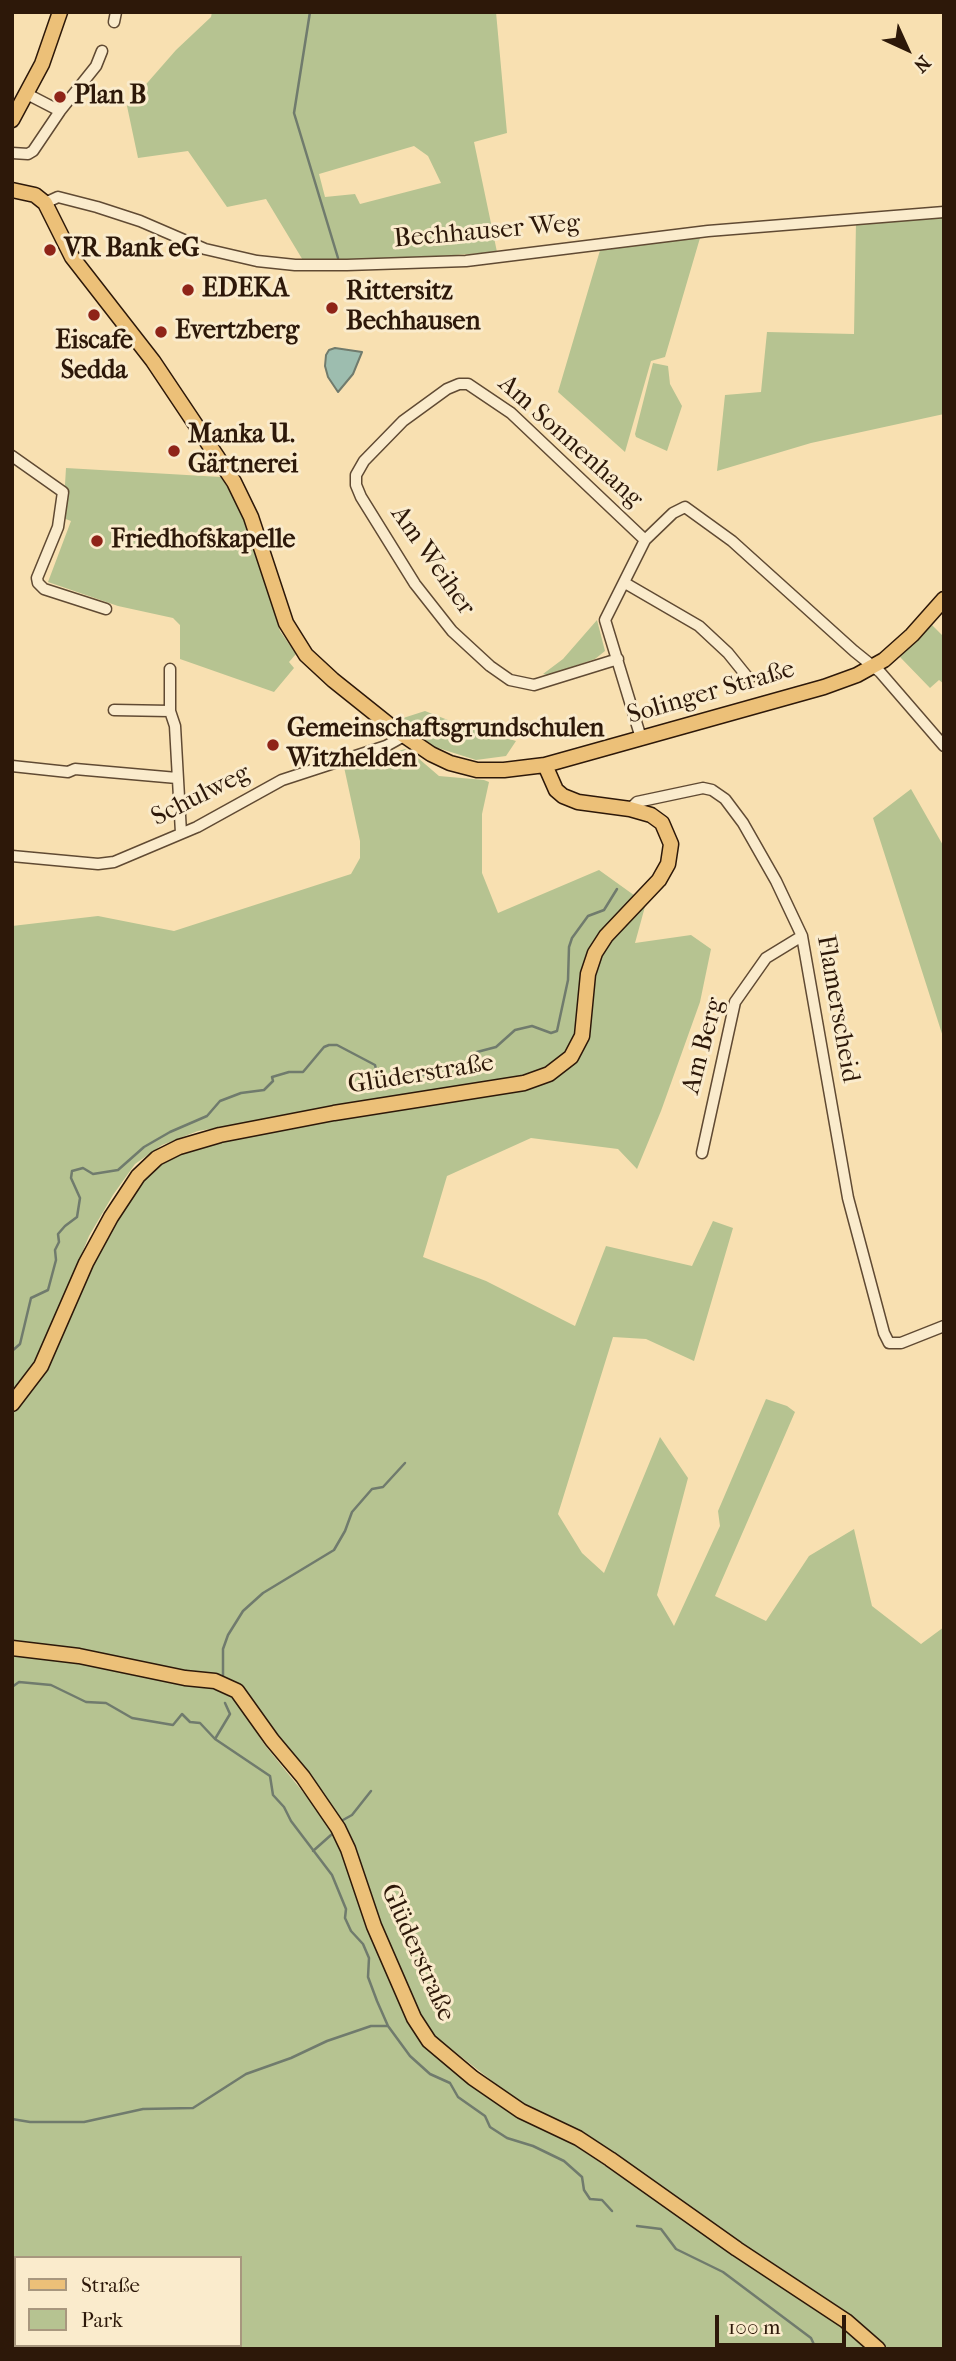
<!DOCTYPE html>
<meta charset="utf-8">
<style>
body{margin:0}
#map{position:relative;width:956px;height:2361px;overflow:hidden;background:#f8e0b1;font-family:"IM FELL French Canon",serif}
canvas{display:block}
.frame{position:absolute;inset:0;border:14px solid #2d1809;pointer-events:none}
.legend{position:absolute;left:14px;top:2256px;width:228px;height:91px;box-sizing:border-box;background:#faebcc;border:2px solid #a8977e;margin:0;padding:9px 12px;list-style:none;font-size:21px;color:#2d1809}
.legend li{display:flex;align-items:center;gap:14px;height:35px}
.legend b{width:35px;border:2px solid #a8977e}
.north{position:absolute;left:872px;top:14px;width:70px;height:70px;-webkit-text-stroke:5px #faebcc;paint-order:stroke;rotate:135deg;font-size:19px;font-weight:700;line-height:28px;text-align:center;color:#2d1809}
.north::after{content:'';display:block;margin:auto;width:24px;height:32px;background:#2d1809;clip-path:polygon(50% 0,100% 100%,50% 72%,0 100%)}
.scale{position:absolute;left:715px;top:2315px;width:131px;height:32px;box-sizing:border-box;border:4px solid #2d1809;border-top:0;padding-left:9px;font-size:21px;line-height:24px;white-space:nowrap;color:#2d1809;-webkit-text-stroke:5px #faebcc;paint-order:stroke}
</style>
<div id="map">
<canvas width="956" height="2361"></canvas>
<div class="frame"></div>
<ul class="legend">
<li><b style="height:9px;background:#ecc078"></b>Straße</li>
<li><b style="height:19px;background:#b6c391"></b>Park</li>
</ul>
<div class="north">N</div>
<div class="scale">100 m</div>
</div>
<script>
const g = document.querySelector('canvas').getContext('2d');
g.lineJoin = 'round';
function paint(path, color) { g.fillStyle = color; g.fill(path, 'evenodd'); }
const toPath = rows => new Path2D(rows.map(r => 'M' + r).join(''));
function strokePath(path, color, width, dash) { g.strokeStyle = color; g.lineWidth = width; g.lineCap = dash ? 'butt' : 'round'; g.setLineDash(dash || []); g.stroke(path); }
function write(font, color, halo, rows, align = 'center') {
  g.font = font + ' "IM FELL French Canon",serif'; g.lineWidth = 6; g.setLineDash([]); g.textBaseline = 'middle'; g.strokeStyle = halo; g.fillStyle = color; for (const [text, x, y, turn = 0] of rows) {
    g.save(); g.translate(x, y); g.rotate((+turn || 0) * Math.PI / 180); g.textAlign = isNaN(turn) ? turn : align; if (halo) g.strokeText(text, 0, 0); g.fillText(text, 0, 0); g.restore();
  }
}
paint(toPath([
 [212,12,496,12,507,133,474,142,497,252,399,259,304,262,266,199,227,207,188,151,138,158,127,106,176,50,211,17],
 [414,146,428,156,441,183,360,204,355,194,325,197,319,174],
 [944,216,944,414,811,443,717,471,725,395,761,392,767,332,854,334,856,222],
 [700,238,665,357,651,361,625,452,558,392,601,247],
 [653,363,668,366,670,384,682,406,667,451,636,437,635,434],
 [66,468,221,477,237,503,251,538,280,631,296,654,289,662,294,668,274,692,180,659,180,625,173,618,118,606,48,582,71,521,63,518],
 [597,620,605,651,595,659,548,675,543,674,563,659],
 [932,625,944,637,944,684,939,680,930,688,900,657],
 [425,711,453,722,516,741,506,756,476,760,435,747,397,720],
 [405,749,411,752,439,776,484,780,489,782,482,814,482,873,498,913,599,870,638,898,601,933,576,1037,569,1050,547,1068,524,1077,198,1131,162,1145,135,1164,113,1195,89,1236,49,1334,31,1369,12,1394,12,926,98,916,174,931,351,874,360,858,360,841,344,767],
 [911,789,944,847,944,1040,873,818],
 [646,903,635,943,691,935,711,949,700,1002,661,1111,637,1169,618,1149,531,1138,447,1176,423,1257,486,1281,575,1326,606,1246,692,1266,713,1221,733,1228,694,1361,646,1339,613,1337,558,1514,582,1553,604,1573,660,1437,688,1478,657,1595,674,1626,720,1526,718,1511,766,1399,787,1406,795,1412,715,1596,766,1621,809,1556,854,1529,872,1606,921,1644,944,1627,944,2349,885,2349,788,2275,675,2196,579,2131,515,2099,431,2033,422,2021,377,1920,360,1869,260,1710,243,1687,235,1681,216,1676,99,1653,12,1643,12,1412,33,1390,52,1357,98,1251,134,1192,155,1167,175,1154,208,1143,564,1070,590,1001,598,957],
 [12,1654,121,1670,193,1686,212,1688,236,1700,264,1744,324,1818,339,1846,364,1921,415,2032,567,2140,831,2319,866,2349,12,2349],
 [16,2258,240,2258,240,2345,16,2345]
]), '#b6c391');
const water = toPath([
 [335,348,362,352,353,374,338,392,328,377,325,366,326,355,329,350,335,348]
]);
paint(water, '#9dbdaf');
strokePath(water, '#707b6d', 2);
strokePath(toPath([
 [310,12,294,113,338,258],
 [12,1351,20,1344,31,1298,48,1290,56,1260,55,1250,59,1242,58,1234,65,1226,77,1217,80,1198,71,1178,72,1171,83,1168,93,1174,118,1170,144,1147,170,1132,207,1116,220,1101,241,1093,264,1090,273,1081,272,1077,289,1072,303,1072,324,1047,329,1045,337,1045,375,1065,379,1081,388,1085,394,1076,420,1076,442,1066,470,1061,477,1052,496,1047,515,1030,532,1026,551,1033,557,1031,568,980,569,947,572,938,588,916,604,910,617,889],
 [223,1676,223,1649,228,1635,243,1611,263,1593,334,1550,345,1531,352,1512,372,1489,383,1487,405,1463],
 [12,1687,19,1682,51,1685,86,1702,106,1703,132,1718,173,1725,182,1714,190,1722,200,1723,215,1739,270,1776,273,1795,284,1807,291,1821,332,1875,346,1909,345,1918,351,1931,363,1944,369,1958,368,1977,377,2001,388,2026,410,2056,430,2074,450,2083,458,2097,485,2116,490,2127,507,2138,533,2146,564,2161,582,2177,584,2190,590,2199,602,2200,612,2211],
 [215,1739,230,1714,225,1703],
 [343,1820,352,1815,371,1791],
 [313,1851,331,1835],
 [12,2119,30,2122,84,2122,143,2109,193,2108,246,2074,291,2058,327,2041,371,2026,387,2026],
 [637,2226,661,2229,676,2249,723,2272,811,2338,816,2349]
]), '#707b6d', 2.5);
const minor = toPath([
 [114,22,116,12],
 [27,94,60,111],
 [12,153,28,154,33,151,60,111,96,66,102,51],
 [45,203,58,197,97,207,140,221,205,249,257,261,295,265,347,265,466,261,708,231,944,212],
 [12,456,63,492,58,527,37,578,38,583,44,589,106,609],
 [625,583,699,626,728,653,749,679],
 [618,659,534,685,510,680,490,666,452,631,415,584,361,497,356,485,356,475,364,461,403,421,447,389,459,384,468,384,511,413,645,540],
 [170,669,170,711,175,726,181,833],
 [114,710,170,711],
 [641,738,605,620,645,540,673,513,685,507,732,541,854,651,880,672,944,746],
 [12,766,68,772,75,769,177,778],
 [630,809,637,802,703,788,712,790,725,799,743,823,776,881,802,936,848,1198,884,1333,889,1343,901,1343,944,1326],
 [12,856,98,864,114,862,197,827,282,780,386,746,404,736],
 [702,1153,735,1002,766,958,802,936]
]);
const major = toPath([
 [12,120,42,64,60,12],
 [12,190,35,195,45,203,72,257,153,361,234,482,251,517,286,623,306,655,333,680,393,728,431,754,450,763,477,770,504,770,545,765,824,687,857,675,884,660,912,635,944,599],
 [12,1404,41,1366,86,1263,111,1217,138,1176,157,1158,179,1147,220,1135,334,1113,524,1083,549,1074,571,1057,582,1036,588,974,595,953,606,936,659,880,668,864,671,844,662,823,651,815,630,809,578,802,563,796,556,790,545,765],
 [12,1648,79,1656,185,1678,215,1681,237,1691,272,1740,303,1777,338,1828,348,1849,374,1926,414,2018,429,2041,473,2078,521,2111,578,2138,610,2159,737,2249,846,2321,878,2349]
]);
strokePath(minor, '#604a33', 13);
strokePath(major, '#2d1809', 17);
strokePath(minor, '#faebcc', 10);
strokePath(major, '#ecc078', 14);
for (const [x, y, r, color] of [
 [60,97,7,"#8f2418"],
 [50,250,7,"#8f2418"],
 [188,290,7,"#8f2418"],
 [332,308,7,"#8f2418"],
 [94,315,7,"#8f2418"],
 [161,332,7,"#8f2418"],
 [174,451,7,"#8f2418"],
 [97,541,7,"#8f2418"],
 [273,745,7,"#8f2418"]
]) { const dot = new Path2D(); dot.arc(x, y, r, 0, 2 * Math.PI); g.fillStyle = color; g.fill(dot); strokePath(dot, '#faebcc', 2.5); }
write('bold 26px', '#2d1809', '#faebcc', [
 ["Plan B",74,97],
 ["VR Bank eG",64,250],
 ["EDEKA",202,290],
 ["Rittersitz",346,293],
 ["Bechhausen",346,323],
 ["Evertzberg",175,332],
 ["Eiscafe",94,342,"center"],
 ["Sedda",94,372,"center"],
 ["Manka U.",188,436],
 ["Gärtnerei",188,466],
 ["Friedhofskapelle",111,541],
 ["Gemeinschaftsgrundschulen",287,730],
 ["Witzhelden",287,760]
], 'left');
write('26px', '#2d1809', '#faebcc', [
 ["Bechhauser Weg",487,232,-5],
 ["Am Sonnenhang",570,442,42],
 ["Am Weiher",432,561,55],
 ["Solinger Straße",711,693,-16],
 ["Schulweg",201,796,-27],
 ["Flamerscheid",837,1009,80],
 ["Am Berg",704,1046,-75],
 ["Glüderstraße",421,1075,-9],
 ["Glüderstraße",417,1953,66]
]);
</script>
